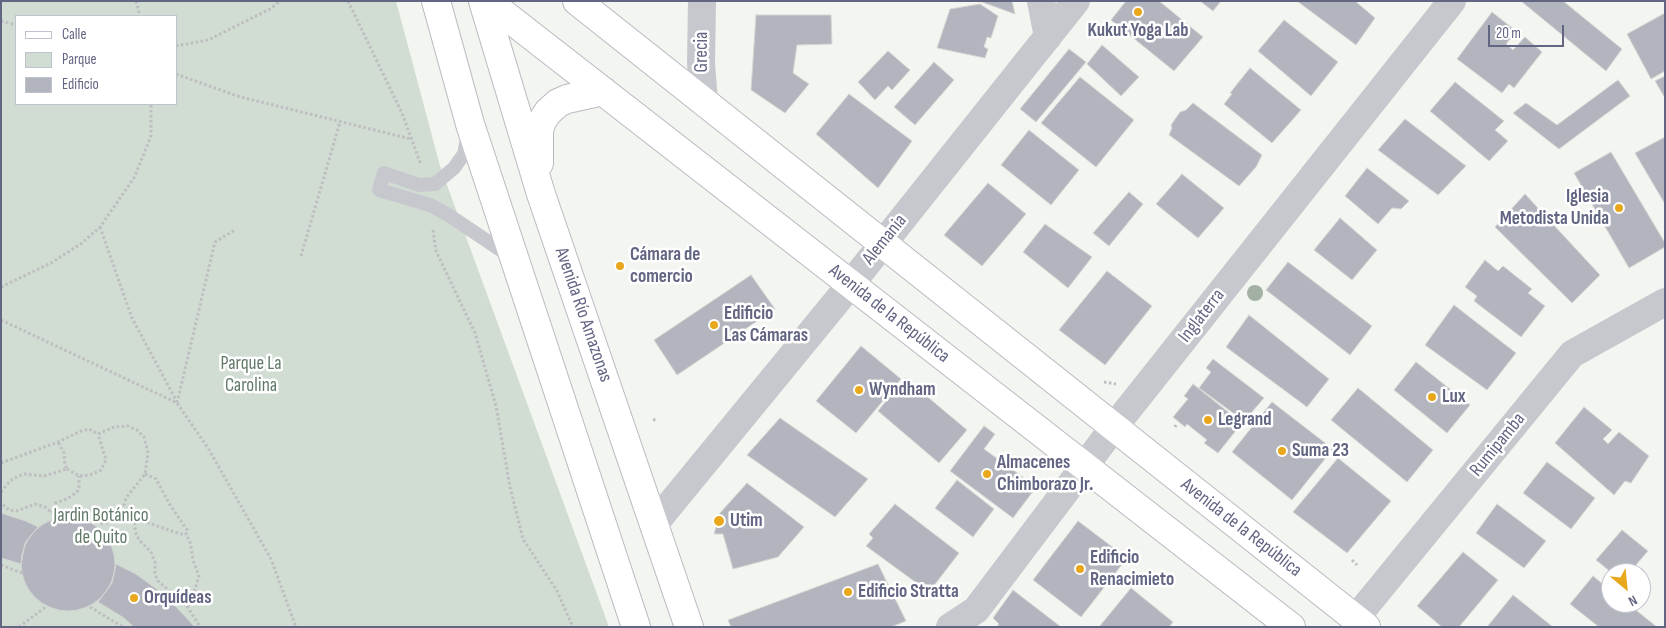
<!DOCTYPE html>
<meta charset="utf-8">
<style>
body{margin:0}
#map{position:relative;width:1666px;height:628px;overflow:hidden;background:#f3f5f0;font-family:"Sofia Sans Condensed",sans-serif}
canvas{display:block}
.frame{position:absolute;inset:0;border:2px solid #626683;pointer-events:none}
.legend{position:absolute;left:15px;top:15px;width:162px;height:90px;box-sizing:border-box;background:#fff;border:1px solid #c0c2cd;margin:0;padding:6px 9px;list-style:none;font-size:15px;color:#626683}
.legend li{display:flex;align-items:center;gap:10px;height:25px}
.legend b{width:25px;border:1px solid #c0c2cd}
.north{position:absolute;left:1601px;top:563px;width:50px;height:50px;box-sizing:border-box;background:#fff;border:1px solid #c0c2cd;border-radius:50%;rotate:152deg;font-size:14px;font-weight:700;line-height:20px;text-align:center;color:#626683}
.north::after{content:'';display:block;margin:auto;width:18px;height:22px;background:#e9a71c;clip-path:polygon(50% 0,100% 100%,50% 72%,0 100%)}
.scale{position:absolute;left:1488px;top:25px;width:76px;height:22px;box-sizing:border-box;border:2px solid #626683;border-top:0;padding-left:6px;font-size:15px;line-height:18px;white-space:nowrap;color:#626683;-webkit-text-stroke:4px #fff;paint-order:stroke}
</style>
<div id="map">
<canvas width="1666" height="628"></canvas>
<div class="frame"></div>
<ul class="legend">
<li><b style="height:6px;background:#fff"></b>Calle</li>
<li><b style="height:14px;background:#d1dcd3"></b>Parque</li>
<li><b style="height:14px;background:#b3b5be"></b>Edificio</li>
</ul>
<div class="north">N</div>
<div class="scale">20 m</div>
</div>
<script>
const g = document.querySelector('canvas').getContext('2d');
g.lineJoin = 'round';
function paint(path, color) { g.fillStyle = color; g.fill(path, 'evenodd'); }
const toPath = rows => new Path2D(rows.map(r => 'M' + r).join(''));
function strokePath(path, color, width, dash) { g.strokeStyle = color; g.lineWidth = width; g.lineCap = dash ? 'butt' : 'round'; g.setLineDash(dash || []); g.stroke(path); }
function write(font, color, halo, rows, align = 'center') {
  g.font = font + ' "Sofia Sans Condensed",sans-serif'; g.lineWidth = 5; g.setLineDash([]); g.textBaseline = 'middle'; g.strokeStyle = halo; g.fillStyle = color; for (const [text, x, y, turn = 0] of rows) {
    g.save(); g.translate(x, y); g.rotate((+turn || 0) * Math.PI / 180); g.textAlign = isNaN(turn) ? turn : align; if (halo) g.strokeText(text, 0, 0); g.fillText(text, 0, 0); g.restore();
  }
}
paint(toPath([
 [1,1,396,1,440,166,609,627,1,627],
 [16,16,176,16,176,104,16,104]
]), '#d1dcd3');
const building = toPath([
 [979,1,1012,1,1015,14,979,1],
 [1126,1,1159,1,1203,37,1174,71,1111,20,1126,1],
 [1200,1,1221,1,1213,11,1200,1],
 [1297,1,1355,1,1375,18,1356,45,1297,1],
 [1521,1,1563,1,1622,49,1606,71,1521,1],
 [980,4,998,16,991,38,987,37,984,47,988,49,985,58,937,48,950,9,980,4],
 [1492,12,1516,31,1506,44,1513,50,1525,37,1542,52,1514,88,1509,84,1502,93,1457,59,1492,12],
 [1665,13,1665,71,1651,79,1627,34,1665,13],
 [756,15,831,15,832,44,797,45,793,73,809,84,785,113,751,90,756,15],
 [1284,20,1338,62,1311,96,1258,51,1284,20],
 [1102,45,1139,77,1121,96,1087,64,1102,45],
 [1069,49,1086,62,1036,122,1020,109,1069,49],
 [888,51,910,70,892,90,888,86,875,100,858,82,888,51],
 [934,62,954,80,915,125,894,107,934,62],
 [1250,68,1301,110,1272,143,1224,104,1232,94,1230,93,1250,68],
 [1665,76,1665,98,1655,81,1665,76],
 [1080,77,1134,120,1096,167,1041,123,1080,77],
 [1618,80,1630,96,1559,149,1513,113,1526,103,1557,125,1618,80],
 [1455,82,1504,121,1495,130,1508,141,1489,161,1430,111,1455,82],
 [849,94,912,141,878,188,816,134,849,94],
 [1193,103,1262,155,1256,167,1239,186,1169,135,1172,128,1171,125,1180,112,1186,110,1193,103],
 [1405,119,1466,166,1438,195,1378,150,1405,119],
 [1029,130,1079,170,1051,205,1001,165,1029,130],
 [1665,137,1665,204,1635,153,1665,137],
 [1611,152,1665,243,1665,247,1629,268,1574,173,1611,152],
 [1367,168,1409,201,1401,209,1392,208,1378,224,1345,196,1367,168],
 [1182,174,1224,208,1198,238,1156,204,1182,174],
 [988,183,1026,214,982,266,944,235,988,183],
 [1129,192,1143,204,1109,246,1093,233,1129,192],
 [1525,194,1600,275,1572,303,1495,227,1525,194],
 [1340,218,1377,250,1352,280,1314,250,1340,218],
 [1045,224,1092,257,1068,288,1023,252,1045,224],
 [1485,260,1498,271,1503,266,1532,289,1528,293,1545,306,1521,337,1474,301,1477,296,1465,287,1485,260],
 [1288,262,1372,326,1350,355,1266,290,1288,262],
 [1107,271,1152,306,1105,365,1059,330,1107,271],
 [751,275,775,309,677,375,654,340,751,275],
 [1454,305,1516,353,1487,390,1425,345,1454,305],
 [1249,315,1329,379,1307,407,1226,347,1249,315],
 [861,346,901,379,856,433,816,401,861,346],
 [1213,359,1264,398,1244,421,1199,388,1211,372,1206,368,1213,359],
 [1416,362,1470,405,1447,433,1394,390,1416,362],
 [905,378,967,430,939,463,878,411,905,378],
 [1193,384,1242,423,1218,453,1204,443,1207,440,1187,424,1185,427,1173,417,1188,399,1184,396,1193,384],
 [1358,388,1433,450,1407,482,1331,420,1358,388],
 [1272,402,1333,449,1292,500,1232,452,1272,402],
 [1584,407,1612,430,1603,439,1608,444,1619,432,1649,456,1631,483,1625,481,1614,495,1555,443,1584,407],
 [780,418,868,479,835,517,747,455,780,418],
 [984,426,995,434,984,449,1024,478,1022,481,1034,490,1013,518,950,471,984,426],
 [1338,458,1391,501,1347,553,1293,512,1338,458],
 [1547,462,1595,498,1571,529,1523,493,1547,462],
 [957,480,994,509,973,537,935,508,957,480],
 [747,483,804,527,778,557,733,569,723,534,714,534,720,513,747,483],
 [895,504,959,553,929,592,866,546,873,538,869,534,895,504],
 [1497,504,1546,541,1524,568,1476,533,1497,504],
 [1,513,26,521,38,527,25,543,21,564,1,558,1,513],
 '21 564a47 47 0 1 1 94 0a47 47 0 1 1-94 0Z',
 [1078,521,1127,558,1081,617,1033,580,1078,521],
 [1622,530,1648,551,1629,573,1612,573,1596,560,1622,530],
 [1463,552,1498,580,1459,627,1442,627,1417,606,1463,552],
 [116,564,136,574,165,595,195,627,134,627,124,618,98,602,112,583,116,564],
 [878,564,906,621,891,627,731,627,728,620,878,564],
 [1593,576,1611,591,1611,603,1627,603,1657,627,1599,627,1570,604,1593,576],
 [1131,588,1173,622,1169,627,1099,627,1131,588],
 [1013,590,1061,627,997,627,999,624,993,618,1013,590],
 [1513,595,1553,627,1487,627,1513,595]
]);
paint(building, '#b3b5be');
strokePath(building, '#d5d6d3', 1);
const secondary = toPath([
 [436,1,470,124,636,627],
 [483,1,541,194,689,627],
 [487,1,1291,627],
 [577,1,1366,627],
 [539,163,539,130,542,121,548,112,558,103,567,99,603,91]
]);
strokePath(secondary, '#b9bac1', 30);
strokePath(toPath([
 [136,1,140,16],
 [348,1,402,113,421,165],
 [1,21,16,25],
 [176,46,208,40,270,9,280,1],
 [176,74,237,96,411,139],
 [100,227,132,318,177,402],
 [433,230,436,251,475,333,496,406,510,487,523,539,557,591,573,627],
 [301,256,340,122],
 [1,287,51,263,82,243,100,227,134,178,151,136,151,104],
 [1,320,177,403,208,448,271,559,296,627],
 [1104,382,1116,384],
 [177,403,215,242,235,230],
 [653,420,658,419],
 [1175,427,1176,425],
 [1,463,58,442,81,431,89,429,98,434,114,427,128,426,137,430,144,437,148,453,145,474,126,498,124,505,126,512,112,521,104,524,70,515,52,513,45,507,35,504,17,511,9,510,1,503],
 [67,469,79,476,90,475,101,470,106,460,98,434],
 [145,474,156,479,170,505,188,531,186,534,190,542,193,560,199,576,195,589,187,606,158,581,155,574,155,562,151,552,139,540,135,531,135,518,180,534,186,534],
 [1,492,10,481,18,476,25,474,44,476,67,469,65,465,64,453,58,442],
 [126,512,135,518],
 [52,513,55,503,67,499,77,492,79,488,79,476],
 [1352,560,1357,565],
 [1,565,22,573],
 [187,606,200,627],
 [90,607,123,627],
 [19,627,47,606]
]), '#bebec1', 3, [2.5, 2.5]);
strokePath(toPath([
 [468,134,464,154,454,168,435,184,419,185,384,173,379,190,430,205,447,214,511,257]
]), '#c7c8cd', 14);
strokePath(toPath([
 [702,1,701,63,704,102],
 [1041,1,1048,37],
 [655,523,842,295,1076,1],
 [1355,619,1572,354,1665,302],
 [950,627,976,610,1114,427,1452,1]
]), '#c7c8cd', 28);
strokePath(secondary, '#fff', 28);
g.fillStyle = '#a3b1a5';
for (const [x, y] of [
 [1255,293]
]) { g.beginPath(); g.arc(x, y, 8, 0, 2 * Math.PI); g.fill(); }
for (const [x, y, r, color] of [
 [1138,12,5,"#e9a71c"],
 [1619,208,5,"#e9a71c"],
 [620,266,5,"#e9a71c"],
 [714,325,5,"#e9a71c"],
 [859,390,5,"#e9a71c"],
 [1432,397,5,"#e9a71c"],
 [1208,420,5,"#e9a71c"],
 [1282,451,5,"#e9a71c"],
 [987,474,5,"#e9a71c"],
 [719,521,6,"#e9a71c"],
 [1080,569,5,"#e9a71c"],
 [848,592,5,"#e9a71c"],
 [134,598,5,"#e9a71c"]
]) { const dot = new Path2D(); dot.arc(x, y, r, 0, 2 * Math.PI); g.fillStyle = color; g.fill(dot); strokePath(dot, '#fff', 2); }
write('bold 19px', '#626683', '#fff', [
 ["Kukut Yoga Lab",1138,31,"center"],
 ["Iglesia",1609,197,"right"],
 ["Metodista Unida",1609,219,"right"],
 ["Cámara de",630,255],
 ["comercio",630,277],
 ["Edificio",724,314],
 ["Las Cámaras",724,336],
 ["Wyndham",869,390],
 ["Lux",1442,397],
 ["Legrand",1218,420],
 ["Suma 23",1292,451],
 ["Almacenes",997,463],
 ["Chimborazo Jr.",997,485],
 ["Utim",730,521],
 ["Edificio",1090,558],
 ["Renacimieto",1090,580],
 ["Edificio Stratta",858,592],
 ["Orquídeas",144,598]
], 'left');
write('19px', '#626683', '#fff', [
 ["Grecia",702,52,-90],
 ["Alemania",885,240,-51],
 ["Avenida de la República",889,314,38],
 ["Avenida Río Amazonas",583,315,71],
 ["Inglaterra",1202,316,-52],
 ["Rumipamba",1498,445,-51],
 ["Avenida de la República",1241,528,38]
]);
write('19px', '#617a67', '#fff', [
 ["Parque La",251,364],
 ["Carolina",251,386],
 ["Jardin Botánico",101,516],
 ["de Quito",101,538]
]);
</script>
